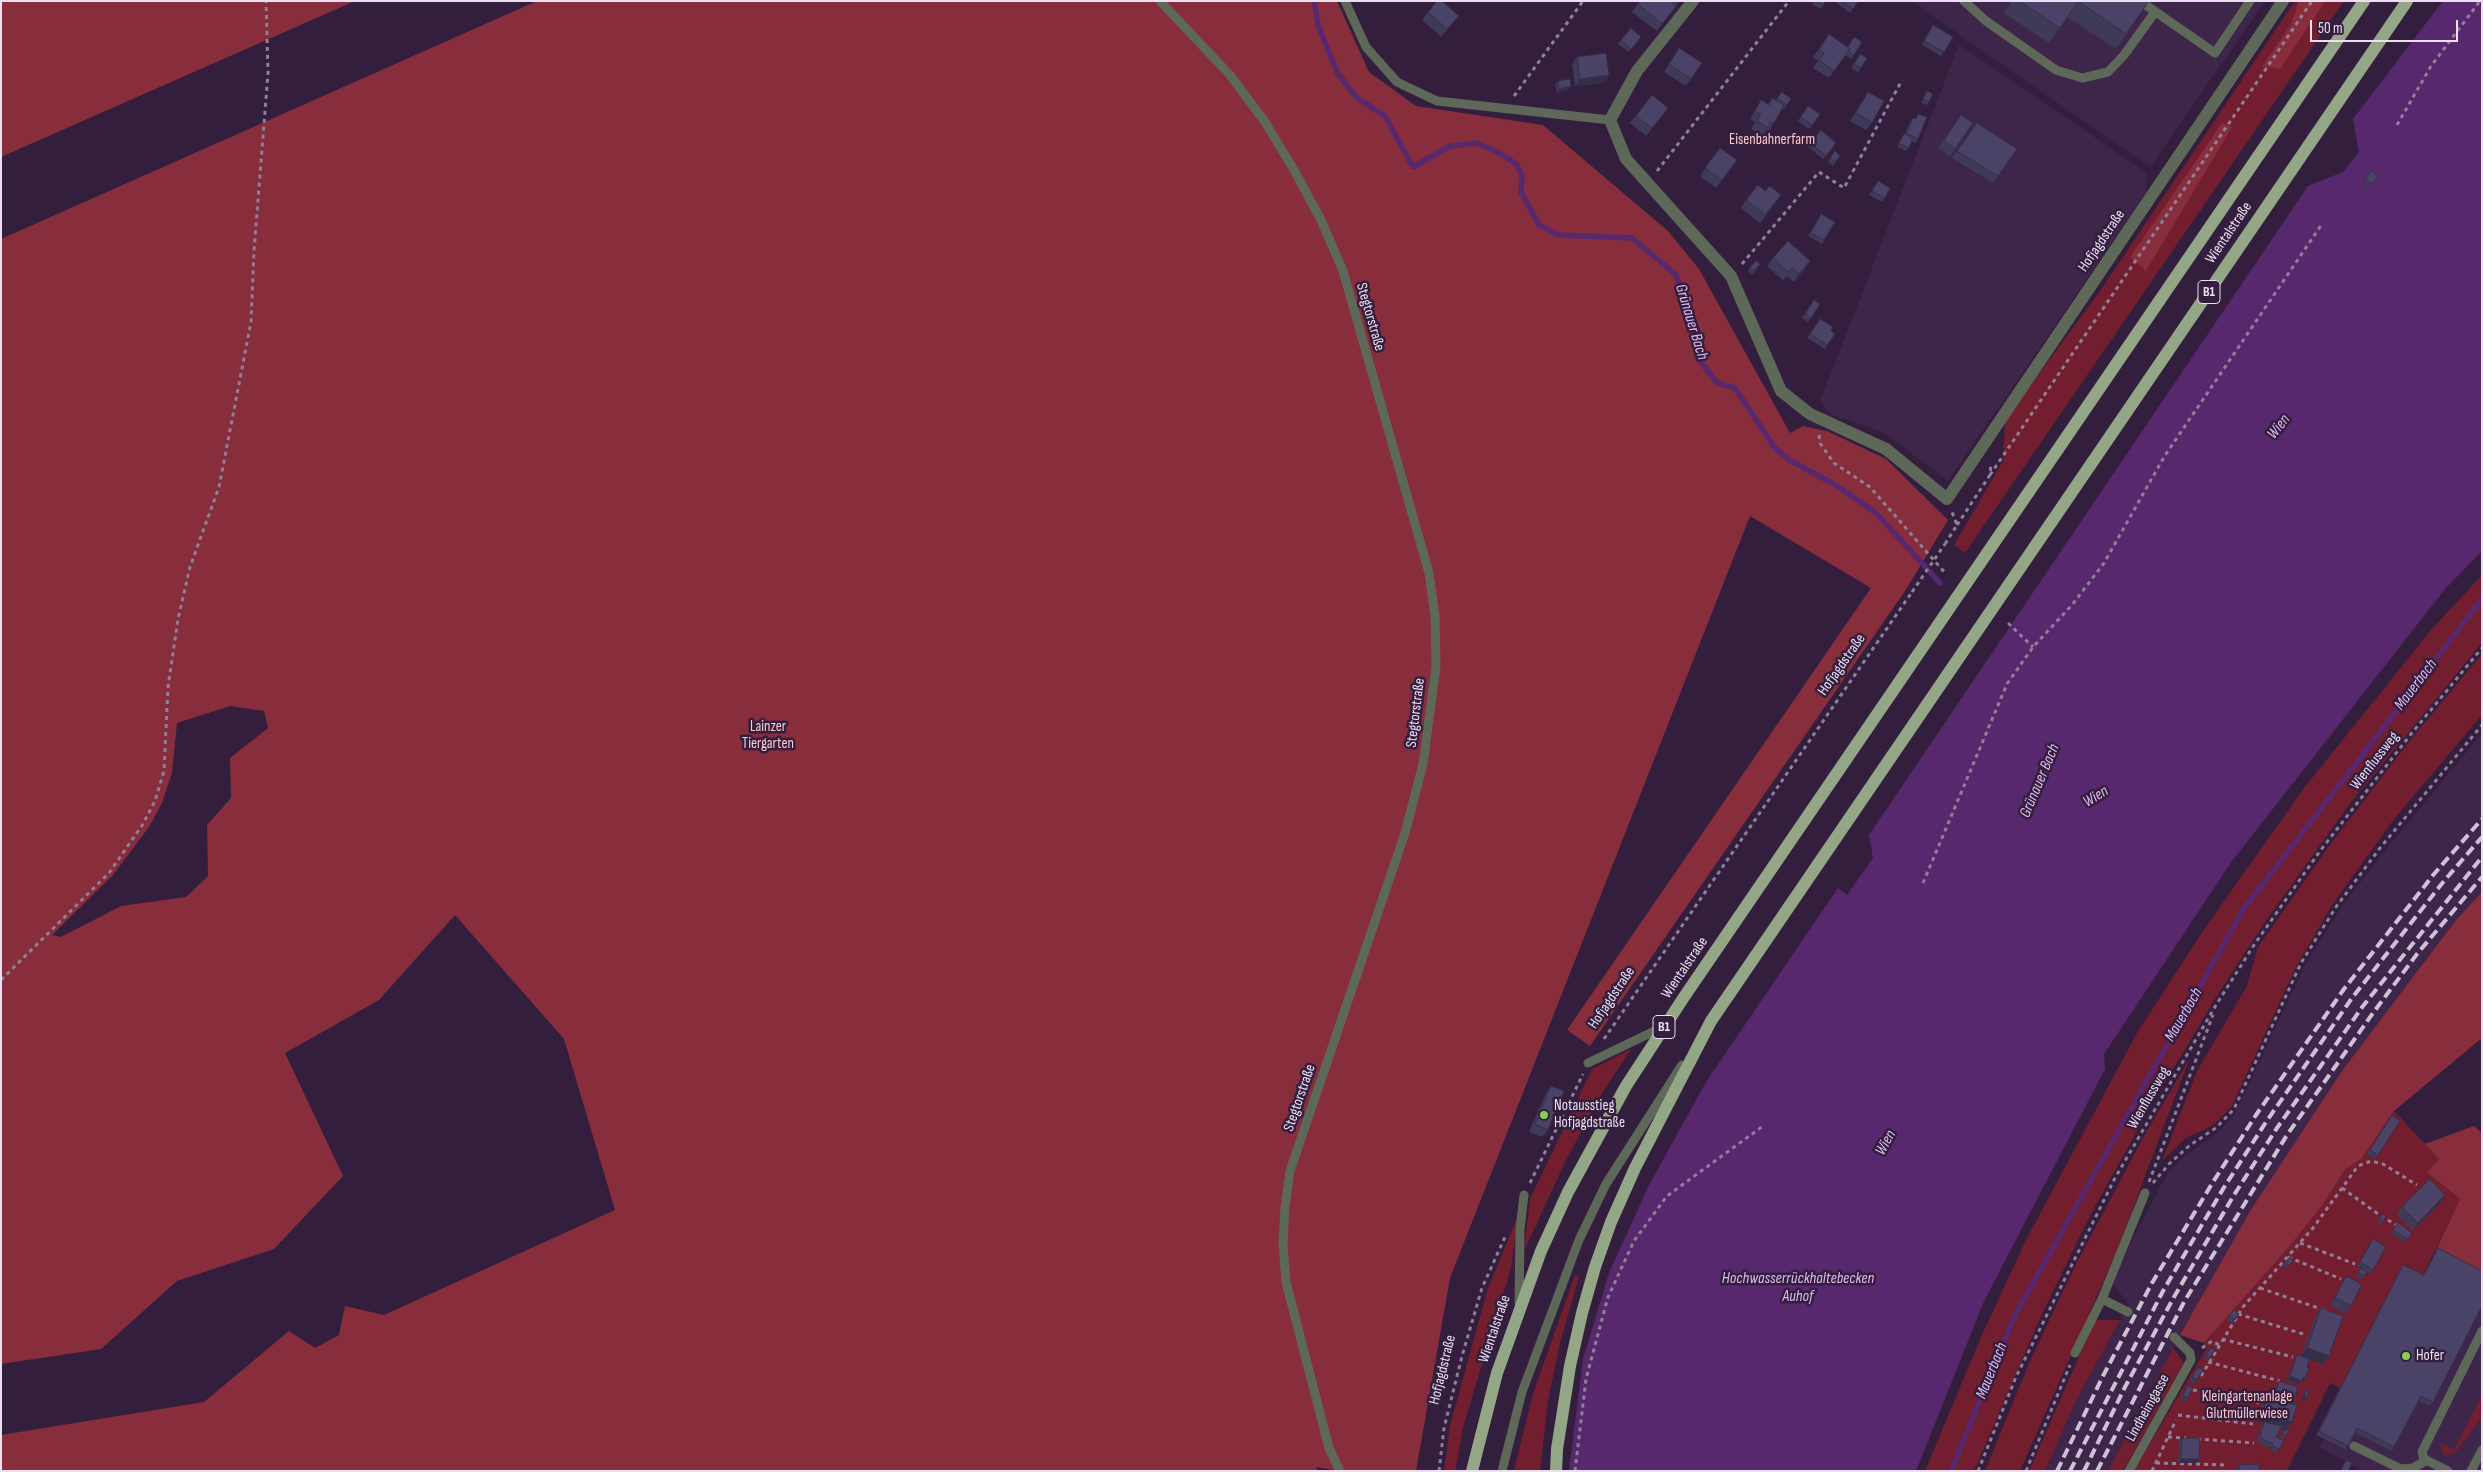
<!DOCTYPE html>
<meta charset="utf-8">
<style>
body{margin:0}
#map{position:relative;width:2483px;height:1472px;overflow:hidden;background:#331f3d;font-family:"Sofia Sans Condensed",sans-serif}
canvas{display:block}
.frame{position:absolute;inset:0;border:2px solid #ecdff3;pointer-events:none}
.scale{position:absolute;left:2310px;top:20px;width:148px;height:22px;box-sizing:border-box;border:2px solid #ecdff3;border-top:0;padding-left:6px;font-size:15px;line-height:18px;white-space:nowrap;color:#ecdff3;-webkit-text-stroke:4px #331f3d;paint-order:stroke}
</style>
<div id="map">
<canvas width="2483" height="1472"></canvas>
<div class="frame"></div>
<div class="scale">50 m</div>
</div>
<script>
const g = document.querySelector('canvas').getContext('2d');
g.lineJoin = 'round';
function paint(path, color) { g.fillStyle = color; g.fill(path, 'evenodd'); }
const toPath = rows => new Path2D(rows.map(r => 'M' + r).join(''));
function strokePath(path, color, width, dash) { g.strokeStyle = color; g.lineWidth = width; g.lineCap = dash ? 'butt' : 'round'; g.setLineDash(dash || []); g.stroke(path); }
function write(font, color, halo, rows, align = 'center') {
  g.font = font + ' "Sofia Sans Condensed",sans-serif'; g.lineWidth = 5; g.setLineDash([]); g.textBaseline = 'middle'; g.strokeStyle = halo; g.fillStyle = color; for (const [text, x, y, turn = 0] of rows) {
    g.save(); g.translate(x, y); g.rotate((+turn || 0) * Math.PI / 180); g.textAlign = isNaN(turn) ? turn : align; if (halo) g.strokeText(text, 0, 0); g.fillText(text, 0, 0); g.restore();
  }
}
paint(toPath([
 [1911,1,2265,1,2150,167],
 [1959,45,2147,173,2146,193,1948,481,1883,432,1830,414,1820,401],
 [2482,733,2482,892,2456,920,2342,1071,2250,1211,2180,1335,2108,1471,2045,1471,2076,1401,2129,1304,2113,1284,2132,1240,2166,1176,2180,1160,2220,1131,2234,1115,2305,965,2340,909,2384,852],
 [2435,1252,2482,1276,2482,1471,2363,1471,2319,1447,2324,1439,2316,1435,2401,1268,2421,1279]
]), '#3e264a');
paint(toPath([
 [2295,1,2344,1,1965,553,1954,545,2003,461,2005,420,2100,291],
 [2482,575,2482,643,2349,805,2263,925,2215,999,2150,1108,2094,1208,2042,1314,1974,1471,1925,1471,1981,1337,2027,1238,2137,1033,2203,931,2304,788,2431,630],
 [2482,654,2482,715,2394,819,2333,904,2297,965,2232,1106,2214,1125,2186,1138,2162,1161,2197,1071,2247,986,2258,947,2329,846,2408,743],
 [1631,1049,1601,1095,1566,1160,1524,1251,1530,1199,1592,1069],
 [2190,1058,2149,1165,2123,1237,2020,1471,1985,1471,2030,1361,2076,1264,2144,1136],
 [2394,1111,2439,1159,2428,1172,2460,1199,2421,1279,2401,1269,2340,1388,2330,1383,2287,1471,2134,1471,2207,1347,2204,1343,2288,1248,2321,1207,2345,1170,2362,1158],
 [1518,1216,1511,1268,1464,1424,1455,1471,1444,1471,1450,1426,1487,1291],
 [1575,1275,1579,1277,1560,1343,1548,1401,1540,1471,1514,1471,1532,1397],
 [2095,1320,2120,1320,2076,1401,2045,1471,2029,1471],
 [2173,1348,2184,1363,2123,1471,2108,1471],
 [2482,1395,2482,1417,2455,1453,2447,1455,2443,1454,2440,1443,2454,1450]
]), '#721e2e');
paint(toPath([
 [1,1,355,1,1,157],
 [537,1,1337,1,1369,72,1416,106,1543,125,1668,231,1699,269,1790,433,1803,426,1827,431,1886,459,1948,520,1905,591,1590,1046,1567,1030,1871,588,1750,516,1450,1278,1416,1471,1340,1471,1316,1467,1318,1471,1,1471,1,1435,204,1402,289,1331,315,1348,339,1335,345,1306,384,1315,615,1210,564,1039,455,915,379,1000,285,1053,343,1176,274,1249,177,1281,101,1349,1,1364,1,239],
 [230,706,264,711,268,728,230,758,231,798,207,825,208,876,186,897,121,906,61,937,52,935,113,875,149,827,162,803,172,773,177,723],
 [2299,1,2325,1,2280,69,2262,66,2291,25],
 [2222,123,2232,127,2146,271,2130,257],
 [2482,892,2482,1038,2394,1111,2362,1158,2345,1170,2321,1207,2288,1248,2204,1343,2180,1335,2250,1211,2342,1071,2456,920],
 [2474,1126,2482,1133,2482,1276,2435,1252,2460,1199,2427,1172,2439,1159,2425,1144]
]), '#872d3c');
paint(toPath([
 [2443,1,2482,1,2482,551,2445,589,2232,861,2104,1054,2105,1069,1984,1301,1916,1471,1569,1471,1583,1359,1609,1273,1649,1185,1706,1082,1838,888,1847,895,1873,858,1869,835,2308,186,2343,172,2359,152,2353,119]
]), '#58286e');
strokePath(toPath([
 [1314,1,1318,25,1338,74,1357,98,1385,116,1413,167,1450,146,1476,143,1498,152,1516,164,1522,175,1521,192,1539,225,1558,235,1632,238,1676,275,1694,326,1701,362,1717,383,1735,388,1775,448,1791,461,1834,484,1876,513,1940,583],
 [1951,1471,2015,1315,2243,910,2482,599]
]), '#58286e', 5.5);
strokePath(toPath([
 [1514,96,1583,1],
 [2397,125,2431,66,2480,1],
 [1657,171,1789,1],
 [1742,264,1819,172,1844,188,1902,80],
 [1819,435,1820,443,1834,463,1870,487,1946,574],
 [1990,475,2312,1],
 [1957,525,1990,475,1991,464],
 [1945,544,1957,525,1952,512],
 [2008,623,2033,647],
 [1923,883,2007,684,2033,647,2072,605,2104,563,2164,457,2322,224],
 [1,980,109,873,143,824,155,801,164,771,168,687,178,619,190,567,219,487,251,322,254,251,268,73,266,1],
 [1604,1039,1912,592],
 [2149,1182,2213,1015],
 [1530,1183,1583,1074],
 [2153,1183,2169,1164,2189,1146,2217,1127,2234,1109,2301,963,2336,907,2380,848,2482,725],
 [2342,1188,2381,1216,2398,1226],
 [2300,1243,2355,1264],
 [2288,1257,2341,1279],
 [2260,1288,2324,1310],
 [2238,1314,2303,1334],
 [2222,1339,2293,1357],
 [2202,1348,2212,1341,2219,1345],
 [2208,1362,2280,1381],
 [2201,1376,2243,1307,2313,1228,2358,1166,2371,1161,2383,1164,2417,1185],
 [2193,1390,2260,1403],
 [2178,1415,2253,1424],
 [2168,1437,2186,1438],
 [2197,1439,2254,1443],
 [2156,1463,2228,1465],
 [1439,1471,1444,1428,1462,1356,1482,1288,1505,1237],
 [1575,1471,1586,1379,1608,1297,1634,1241,1667,1196,1763,1126],
 [1978,1471,2016,1377,2115,1178,2216,1005,2254,945,2320,851,2411,734,2482,648],
 [2026,1471,2070,1365],
 [2152,1471,2176,1420]
]), '#907f98', 3, [4, 4]);
strokePath(toPath([
 [1160,1,1230,75,1265,122,1294,170,1321,220,1343,271,1429,573,1435,616,1436,667,1423,764,1405,833,1290,1171,1285,1207,1283,1244,1286,1282,1329,1448,1340,1471],
 [1345,1,1366,47,1397,82,1437,101,1610,120],
 [1964,1,1986,21,2056,70,2082,78,2108,72,2124,55,2155,12],
 [2140,1,2215,53,2250,1],
 [1588,1063,1665,1026],
 [2102,1299,2128,1312],
 [1519,1304,1520,1229,1524,1195],
 [2075,1353,2102,1299,2145,1193],
 [2354,1446,2401,1469,2413,1468,2427,1460],
 [1502,1471,1522,1392,1579,1240,1606,1184,1682,1065],
 [2129,1471,2191,1360,2190,1353,2174,1337],
 [2448,1471,2424,1459,2422,1452,2482,1331],
 [2471,1471,2482,1450]
]), '#5e6858', 9);
strokePath(toPath([
 [1693,1,1637,71,1610,120,1626,159,1731,276,1781,391,1810,414,1886,449,1947,499,2283,1]
]), '#5e6858', 12);
strokePath(toPath([
 [1472,1471,1497,1373,1541,1251,1568,1192,1626,1086,1684,997,2364,1],
 [1556,1471,1557,1449,1570,1366,1582,1313,1595,1267,1611,1222,1635,1168,1711,1021,2407,1]
]), '#93a787', 12);
strokePath(toPath([
 [2057,1471,2103,1376,2152,1283,2213,1182,2256,1115,2344,989,2434,874,2482,819],
 [2070,1471,2163,1291,2223,1189,2266,1122,2352,998,2444,881,2482,837],
 [2084,1471,2125,1387,2174,1297,2234,1195,2277,1128,2363,1006,2482,857],
 [2097,1471,2184,1302,2287,1135,2373,1013,2417,954,2482,877]
]), '#cec0d5', 4, [10, 5]);
strokePath(toPath([
 [1912,592,1945,544]
]), '#907f98', 3, [4, 4]);
paint(toPath([
 [1640,1,1680,1,1657,31,1632,12],
 [1814,1,1826,1,1821,9,1812,4],
 [1834,1,1859,1,1850,13],
 [2012,1,2149,1,2116,49,2067,17,2049,43,2004,13],
 [1428,12,1453,23,1441,37,1422,20],
 [1933,25,1944,52,1941,56,1922,45],
 [1829,34,1854,55,1851,59,1845,55,1829,78,1813,68,1818,61,1813,57],
 [1641,37,1629,52,1618,44,1621,40],
 [1679,48,1702,63,1686,86,1664,72],
 [1860,54,1861,68,1858,72,1851,68],
 [1577,57,1609,75,1604,83,1575,86,1572,64],
 [1558,81,1568,90,1557,93,1555,85],
 [1927,91,1929,102,1927,105,1921,103],
 [1782,92,1787,105,1784,109,1783,108,1774,123,1769,131,1767,130,1763,135,1751,129,1755,122,1750,119,1761,100,1768,104,1772,98,1776,100],
 [1868,92,1872,123,1866,130,1850,121],
 [1808,106,1820,114,1809,129,1798,121],
 [1668,108,1646,136,1630,123,1636,116],
 [1918,114,1918,139,1915,143,1912,141,1906,151,1897,147,1901,138,1904,134,1905,134,1910,122,1913,118,1915,119],
 [1961,115,1973,123,1950,156,1938,148],
 [1977,123,2017,149,1993,183,1952,158],
 [1810,143,1834,147,1823,159,1807,146],
 [1720,148,1737,160,1716,188,1700,176],
 [1835,151,1840,156,1833,166,1828,161],
 [2371,171,2378,176,2369,188,2363,183],
 [1878,181,1885,198,1882,202,1869,195],
 [1765,191,1781,195,1760,223,1741,208,1746,200],
 [1821,214,1824,240,1822,244,1808,236],
 [1773,258,1805,269,1794,282,1787,276,1783,280,1767,266],
 [1750,267,1757,268,1752,275,1748,271],
 [1814,300,1820,304,1808,322,1802,318],
 [1820,319,1831,331,1835,334,1825,349,1807,338],
 [1551,1086,1548,1130,1542,1137,1529,1132,1546,1093],
 [2392,1115,2400,1121,2375,1159,2367,1154],
 [2440,1203,2413,1230,2397,1215,2402,1207],
 [2386,1217,2380,1225,2377,1222,2379,1218],
 [2398,1222,2412,1233,2405,1242,2391,1234],
 [2373,1239,2373,1270,2370,1274,2367,1272,2361,1280,2356,1276,2361,1268,2357,1266],
 [2438,1248,2433,1402,2430,1406,2418,1400,2392,1451,2355,1432,2345,1449,2316,1435,2401,1268,2403,1265,2423,1275],
 [2293,1261,2286,1269,2282,1265,2285,1262],
 [2346,1276,2351,1306,2346,1314,2330,1306,2341,1284],
 [2321,1308,2329,1356,2323,1364,2301,1356,2316,1315],
 [2234,1310,2239,1314,2232,1324,2227,1320],
 [2211,1348,2215,1350,2208,1361,2204,1359],
 [2297,1355,2307,1367,2304,1381,2302,1381,2299,1384,2287,1380,2295,1359],
 [2198,1367,2197,1380,2194,1384,2189,1381],
 [2279,1381,2293,1404,2292,1422,2287,1429,2285,1436,2283,1440,2279,1438,2285,1430,2281,1428,2276,1437,2284,1441,2276,1453,2270,1450,2271,1448,2257,1442,2261,1426,2263,1423,2257,1421,2262,1404,2268,1396,2273,1398,2277,1385],
 [2188,1385,2188,1398,2186,1401,2180,1399],
 [2182,1438,2199,1459,2196,1463,2178,1463,2179,1441],
 [2239,1465,2259,1471,2236,1471,2236,1468]
]), '#403a59');
paint(toPath([
 [1609,75,1604,83,1575,86,1580,79],
 [1571,86,1568,90,1557,93,1559,89],
 [1810,261,1805,269,1794,282,1799,274],
 [2445,1195,2440,1203,2413,1230,2418,1223],
 [2307,1348,2329,1356,2323,1364,2301,1356],
 [2290,1376,2303,1377,2306,1378,2304,1381,2302,1381,2299,1384,2287,1380],
 [2304,1396,2307,1397,2304,1401,2301,1400],
 [2262,1413,2292,1422,2286,1430,2257,1421],
 [2181,1459,2199,1459,2196,1463,2178,1463]
]), '#342f48');
const building = toPath([
 [1437,1,1442,1,1459,16,1447,29,1428,12,1437,1],
 [1640,1,1671,1,1676,6,1662,24,1638,4,1640,1],
 [1817,1,1826,1,1823,5,1817,1],
 [1842,1,1858,1,1853,9,1842,1],
 [2019,1,2149,1,2126,34,2078,1,2060,28,2019,1],
 [1933,25,1953,37,1944,52,1924,41,1933,25],
 [1631,28,1641,37,1631,49,1621,40,1631,28],
 [1829,34,1850,49,1834,71,1819,60,1824,53,1819,50,1829,34],
 [1854,37,1862,42,1854,55,1848,51,1850,49,1848,47,1854,37],
 [1679,48,1702,63,1691,79,1669,64,1679,48],
 [1606,53,1609,75,1580,79,1577,57,1606,53],
 [1860,54,1867,58,1861,68,1854,64,1860,54],
 [1570,79,1571,86,1559,89,1558,81,1570,79],
 [1927,91,1933,94,1929,102,1923,99,1927,91],
 [1782,92,1791,99,1787,105,1777,98,1782,92],
 [1868,92,1884,101,1872,123,1856,113,1868,92],
 [1652,95,1668,108,1652,128,1636,116,1652,95],
 [1772,98,1784,105,1774,123,1771,122,1768,128,1757,121,1761,114,1755,111,1761,100,1769,105,1772,98],
 [1808,106,1820,114,1812,125,1801,117,1808,106],
 [1918,114,1927,117,1918,139,1906,133,1913,118,1916,119,1918,114],
 [1961,115,1973,123,1955,149,1944,140,1961,115],
 [1977,123,2017,149,1998,176,1957,151,1977,123],
 [1821,130,1836,143,1826,156,1810,143,1821,130],
 [1904,134,1913,138,1909,148,1899,143,1904,134],
 [1720,148,1737,160,1722,180,1705,168,1720,148],
 [1835,151,1840,156,1835,162,1830,158,1835,151],
 [2371,171,2378,176,2372,184,2365,179,2371,171],
 [1878,181,1890,188,1885,198,1872,191,1878,181],
 [1758,185,1765,191,1770,186,1781,195,1765,215,1746,200,1758,185],
 [1821,214,1835,222,1824,240,1811,233,1821,214],
 [1788,241,1810,261,1799,274,1792,268,1788,272,1773,258,1788,241],
 [1756,261,1760,264,1754,271,1750,267,1756,261],
 [1814,300,1820,304,1811,318,1805,314,1814,300],
 [1820,319,1833,327,1831,331,1835,334,1827,345,1810,334,1820,319],
 [1551,1086,1564,1091,1548,1130,1535,1124,1551,1086],
 [2392,1115,2400,1121,2378,1155,2370,1150,2392,1115],
 [2430,1179,2445,1195,2418,1223,2402,1207,2430,1179],
 [2383,1214,2386,1217,2383,1221,2379,1218,2383,1214],
 [2398,1222,2412,1233,2408,1239,2393,1230,2398,1222],
 [2373,1239,2386,1247,2373,1270,2360,1262,2373,1239],
 [2438,1248,2482,1271,2482,1306,2433,1402,2421,1396,2394,1447,2357,1428,2348,1446,2319,1431,2403,1265,2424,1275,2438,1248],
 [2290,1257,2293,1261,2289,1265,2285,1262,2290,1257],
 [2361,1268,2367,1272,2364,1276,2358,1273,2361,1268],
 [2346,1276,2362,1284,2351,1306,2335,1298,2346,1276],
 [2321,1308,2343,1316,2329,1356,2307,1348,2321,1308],
 [2234,1310,2239,1314,2235,1320,2229,1316,2234,1310],
 [2211,1348,2215,1350,2210,1357,2206,1355,2211,1348],
 [2297,1355,2309,1359,2307,1367,2309,1367,2306,1378,2303,1377,2302,1381,2290,1376,2297,1355],
 [2198,1367,2203,1370,2197,1380,2192,1377,2198,1367],
 [2279,1381,2298,1387,2293,1404,2274,1398,2279,1381],
 [2188,1385,2193,1388,2188,1398,2183,1395,2188,1385],
 [2306,1389,2309,1391,2307,1397,2304,1396,2306,1389],
 [2268,1396,2297,1405,2292,1422,2262,1413,2268,1396],
 [2264,1422,2282,1426,2276,1437,2284,1441,2279,1449,2272,1446,2273,1444,2260,1438,2264,1422],
 [2286,1429,2289,1431,2285,1436,2282,1434,2286,1429],
 [2182,1438,2200,1438,2199,1459,2181,1459,2182,1438],
 [2346,1460,2352,1463,2348,1471,2343,1471,2341,1470,2346,1460],
 [2259,1464,2259,1471,2239,1471,2239,1465,2259,1464]
]);
paint(building, '#4b4367');
strokePath(building, '#342f48', 1);
for (const [x, y, r, color] of [
 [1544,1115,5,"#86cf4c"],
 [2406,1356,5,"#86cf4c"]
]) { const dot = new Path2D(); dot.arc(x, y, r, 0, 2 * Math.PI); g.fillStyle = color; g.fill(dot); strokePath(dot, '#331f3d', 2); }
for (const [x, y, w] of [
 [2209,292,22],
 [1664,1027,22]
]) { const box = new Path2D(); box.roundRect(x - w / 2, y - 11.5, w, 23, 4); g.fillStyle = '#331f3d'; g.fill(box); strokePath(box, '#ecdff3', 1); }
write('bold 14px', '#ecdff3', null, [
 ["B1",2209,292],
 ["B1",1664,1027]
]);
write('15px', '#fec8cc', '#331f3d', [
 ["Eisenbahnerfarm",1772,140],
 ["Lainzer",768,727],
 ["Tiergarten",768,744],
 ["Kleingartenanlage",2247,1397],
 ["Glutmüllerwiese",2247,1414]
]);
write('15px', '#ecdff3', '#331f3d', [
 ["Wientalstraße",2229,233,-56],
 ["Hofjagdstraße",2102,241,-56],
 ["Stegtorstraße",1370,317,74],
 ["Hofjagdstraße",1842,665,-55],
 ["Stegtorstraße",1416,713,-83],
 ["Wienflussweg",2375,761,-52],
 ["Wientalstraße",1685,968,-56],
 ["Hofjagdstraße",1612,998,-56],
 ["Stegtorstraße",1300,1098,-71],
 ["Wienflussweg",2149,1098,-60],
 ["Wientalstraße",1495,1329,-71],
 ["Hofjagdstraße",1443,1370,-76],
 ["Lindheimgasse",2148,1408,-61]
]);
write('15px', '#ecdff3', '#331f3d', [
 ["Notausstieg",1554,1106],
 ["Hofjagdstraße",1554,1123],
 ["Hofer",2416,1356]
], 'left');
write('italic 16px', '#e2bbf6', '#331f3d', [
 ["Grünauer Bach",1691,322,73],
 ["Wien",2279,427,-51],
 ["Mauerbach",2416,685,-53],
 ["Grünauer Bach",2040,781,-67],
 ["Wien",2096,797,-32],
 ["Mauerbach",2184,1015,-60],
 ["Wien",1886,1143,-61],
 ["Hochwasserrückhaltebecken",1798,1279],
 ["Auhof",1798,1297],
 ["Mauerbach",1992,1371,-68]
]);
</script>
